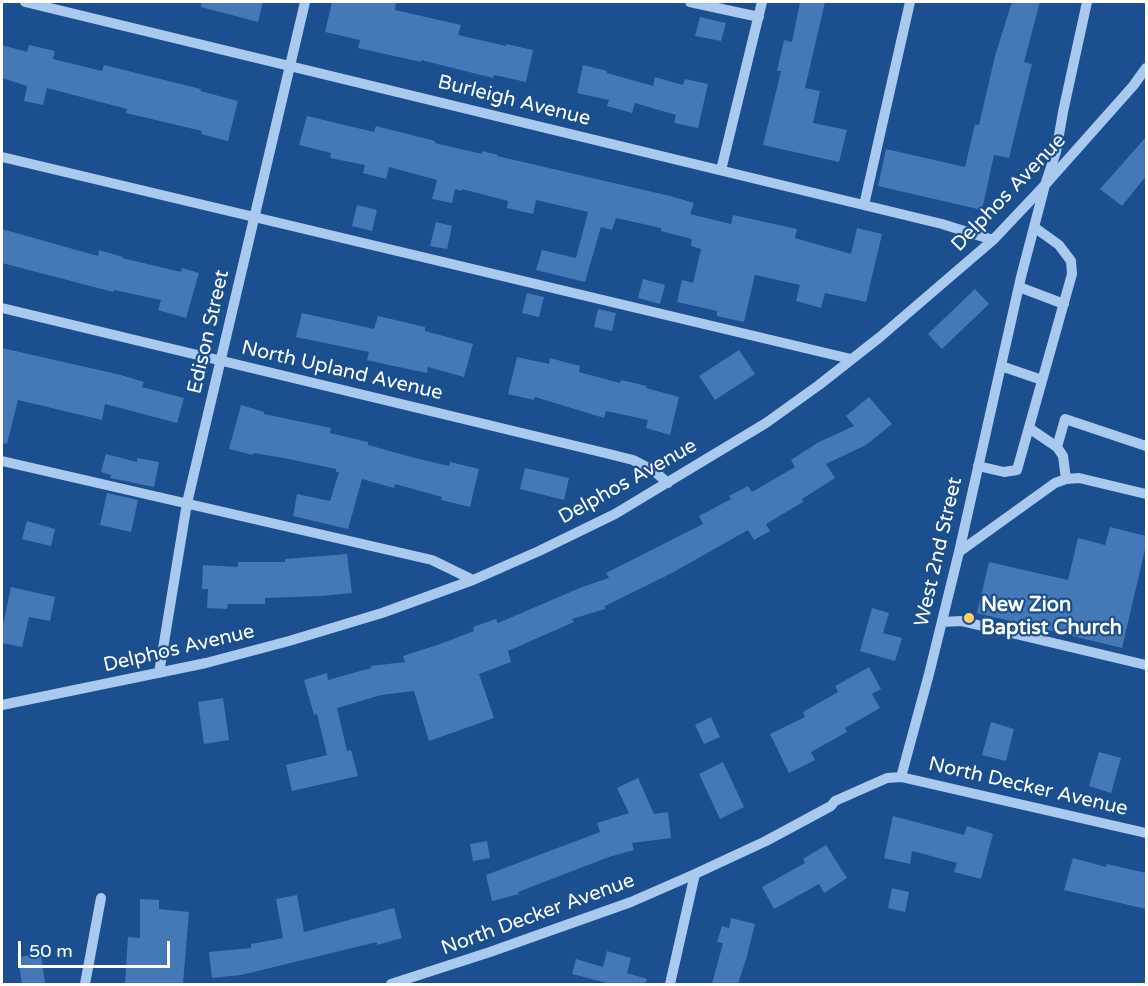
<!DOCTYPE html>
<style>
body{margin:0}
#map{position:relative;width:1148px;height:986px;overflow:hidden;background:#1b4f8f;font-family:"Varela Round",sans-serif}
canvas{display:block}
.frame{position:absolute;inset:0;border:3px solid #fff;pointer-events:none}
.scale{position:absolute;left:18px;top:941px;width:152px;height:27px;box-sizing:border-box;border:3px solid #fff;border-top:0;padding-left:8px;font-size:18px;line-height:21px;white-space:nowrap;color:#fff;-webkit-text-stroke:4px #1b4f8f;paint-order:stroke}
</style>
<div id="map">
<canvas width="1148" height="986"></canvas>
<div class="frame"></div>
<div class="scale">50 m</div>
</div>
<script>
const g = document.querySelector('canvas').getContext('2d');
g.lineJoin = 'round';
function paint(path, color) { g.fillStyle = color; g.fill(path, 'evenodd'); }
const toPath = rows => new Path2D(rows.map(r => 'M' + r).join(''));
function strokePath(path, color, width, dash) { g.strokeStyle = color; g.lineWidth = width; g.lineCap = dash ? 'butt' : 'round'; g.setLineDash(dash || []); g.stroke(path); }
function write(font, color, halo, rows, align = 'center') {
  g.font = font + ' "Varela Round",sans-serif'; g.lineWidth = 4.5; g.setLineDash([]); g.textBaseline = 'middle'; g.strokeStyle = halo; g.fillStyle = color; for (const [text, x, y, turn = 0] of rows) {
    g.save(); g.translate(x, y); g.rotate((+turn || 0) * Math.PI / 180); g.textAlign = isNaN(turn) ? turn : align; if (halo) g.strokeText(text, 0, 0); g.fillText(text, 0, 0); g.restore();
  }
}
paint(toPath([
 [201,2,263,2,258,22,201,7],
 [332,2,396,2,395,10,461,25,458,35,506,46,506,44,533,50,526,82,494,75,493,78,421,60,421,62,358,48,360,40,325,32],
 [800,2,825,2,805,88,820,91,813,123,847,130,839,162,763,145,781,71,777,71,784,40,792,42],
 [1012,2,1040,2,1024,62,1032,64,1009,158,994,155,982,210,878,186,886,149,965,167,975,124,979,125,995,56],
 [700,17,726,23,721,41,695,36],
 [2,45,27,52,29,45,55,51,53,59,102,71,104,65,201,89,200,91,238,101,228,141,201,134,202,131,126,113,127,109,47,88,43,105,24,101,27,86,2,78],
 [583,65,607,71,607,73,653,86,655,77,683,85,685,79,708,84,698,128,674,123,676,115,635,103,632,113,607,106,609,100,577,93],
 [307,116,374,132,376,126,435,141,435,143,482,154,482,151,498,155,497,156,670,196,694,203,690,214,731,224,733,215,797,229,795,238,851,254,857,228,882,234,866,302,825,293,821,308,796,301,800,285,755,275,744,322,717,316,717,311,677,302,682,280,693,283,701,249,691,246,692,239,661,231,661,228,616,218,612,230,601,227,585,282,536,270,542,250,576,258,588,212,536,200,533,214,507,208,508,201,462,189,461,191,455,189,452,203,432,199,437,180,389,167,386,179,363,173,365,165,330,158,331,153,299,145],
 [1146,137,1146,176,1122,206,1100,189],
 [357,205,377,210,372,231,352,226],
 [436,222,452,226,447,249,430,246],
 [2,229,98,256,99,250,123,257,122,258,181,272,182,268,199,273,186,318,158,310,161,300,114,290,113,292,2,263],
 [643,279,665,285,660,304,638,298],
 [975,289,989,304,942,349,928,334],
 [527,293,544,297,539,317,522,313],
 [598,309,616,313,612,331,594,327],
 [302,313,374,329,378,316,425,327,425,331,473,344,464,377,428,367,427,373,389,365,367,360,369,352,296,337],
 [2,348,121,375,144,382,142,387,184,398,177,423,105,404,102,420,18,400,7,444,2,443],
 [739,350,755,374,715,400,699,376],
 [517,357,549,364,550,358,580,366,579,372,620,383,621,380,647,386,646,388,679,397,670,435,646,428,648,420,606,411,604,418,535,397,534,400,508,394],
 [869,397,892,424,866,445,826,464,835,478,802,499,803,502,766,524,770,531,754,540,748,530,672,573,605,606,605,609,572,619,574,622,508,651,511,662,479,674,494,718,429,741,414,691,381,695,337,708,347,751,351,750,358,776,292,791,286,765,327,755,317,714,314,715,304,680,327,673,328,680,371,668,371,666,405,662,403,656,440,644,474,631,473,627,496,619,498,623,582,587,609,578,606,573,703,524,699,516,731,499,729,496,748,486,752,492,795,467,791,460,819,442,854,426,846,416],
 [241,405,264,412,264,414,331,428,330,433,368,442,368,445,415,458,449,466,450,462,479,469,470,507,441,500,442,497,395,484,394,488,362,479,348,529,293,516,297,494,330,501,339,472,336,472,336,469,284,458,253,453,253,455,229,449],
 [106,454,137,462,137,458,159,462,154,487,110,478,111,475,101,472],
 [525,468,569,478,564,500,520,489],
 [107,493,138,500,131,532,100,525],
 [27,521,55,529,51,546,22,539],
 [1110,527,1146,536,1146,545,1122,648,977,613,989,562,1068,580,1078,538,1105,545],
 [347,554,352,593,321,596,265,598,265,604,228,604,227,609,207,608,208,589,202,589,203,565,238,567,238,562,285,562,285,559],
 [11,587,55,597,50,621,29,617,22,647,2,643,2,629],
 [872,608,889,613,883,633,902,638,895,661,860,651],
 [869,667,881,689,872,694,880,708,845,728,847,732,811,752,815,760,789,773,770,734,805,717,803,712,838,692,835,686],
 [223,698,229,740,204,744,198,702],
 [711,717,720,737,704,744,695,725],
 [991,722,1014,729,1006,761,982,755],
 [1099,752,1121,758,1111,793,1089,786],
 [723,762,744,807,720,819,699,774],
 [638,778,654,814,668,812,671,838,632,843,634,850,609,857,518,892,519,894,492,901,486,875,600,832,597,823,629,813,617,788],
 [893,816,964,835,967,826,993,834,981,879,954,872,957,863,912,851,910,864,884,858],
 [487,841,490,858,473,861,470,844],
 [826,845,847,878,824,893,819,884,774,909,762,887,805,863,803,859],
 [1073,858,1106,867,1107,864,1146,873,1146,909,1064,890],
 [892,888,909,892,905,912,888,908],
 [297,895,304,932,394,908,402,938,377,945,377,942,241,975,212,978,209,952,251,948,251,944,283,938,276,899],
 [140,899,159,900,159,909,189,912,183,984,125,984,128,937,140,938],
 [731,918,755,924,747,956,738,984,712,984,723,943,717,942,722,926,729,928],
 [607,951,631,958,627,973,647,979,645,984,611,984,572,974,576,959,603,967],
 [41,954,45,984,22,984,18,957]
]), '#4478b7');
strokePath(toPath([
 [25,2,942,224,993,240],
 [690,2,759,17],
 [2,157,851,359],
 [721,170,762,2],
 [864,205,910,2],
 [1019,287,1064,304],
 [2,308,605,453,633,460,654,471,668,483],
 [1001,366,1042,380],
 [1029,428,1057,447,1063,456,1066,479],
 [1057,447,1065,419,1146,446],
 [2,461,432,560,473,580],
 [978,466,1004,472,1017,470,1072,274,1071,261,1059,245,1034,227],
 [959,552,1055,483,1066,479,1079,478,1146,494],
 [942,622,961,621,1146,665],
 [159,673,187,503,305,2],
 [2,705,206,663,289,641,382,613,473,580,539,551,615,514,766,423,819,385,880,337,993,240,1045,185,1133,86,1146,68],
 [901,777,929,674,959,552,1021,277,1045,185,1056,152,1063,112,1087,2],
 [85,984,101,898],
 [391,984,490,952,631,902,695,874],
 [670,984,695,874,766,841,831,806,835,801,887,778,901,777,1146,833]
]), '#a9c9ee', 10);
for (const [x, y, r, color] of [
 [969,618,6,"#ffd166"]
]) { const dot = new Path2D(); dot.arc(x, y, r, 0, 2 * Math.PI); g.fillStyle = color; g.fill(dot); strokePath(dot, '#1b4f8f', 2); }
write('20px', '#fff', '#1b4f8f', [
 ["Burleigh Avenue",514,101,14],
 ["Delphos Avenue",1009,193,-46],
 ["Edison Street",209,332,-77],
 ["North Upland Avenue",342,371,13],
 ["Delphos Avenue",628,482,-29],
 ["West 2nd Street",939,552,-77],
 ["Delphos Avenue",179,649,-13],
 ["North Decker Avenue",1028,787,13],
 ["North Decker Avenue",538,915,-20]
]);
write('bold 20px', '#fff', '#1b4f8f', [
 ["New Zion",981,606],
 ["Baptist Church",981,629]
], 'left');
</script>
